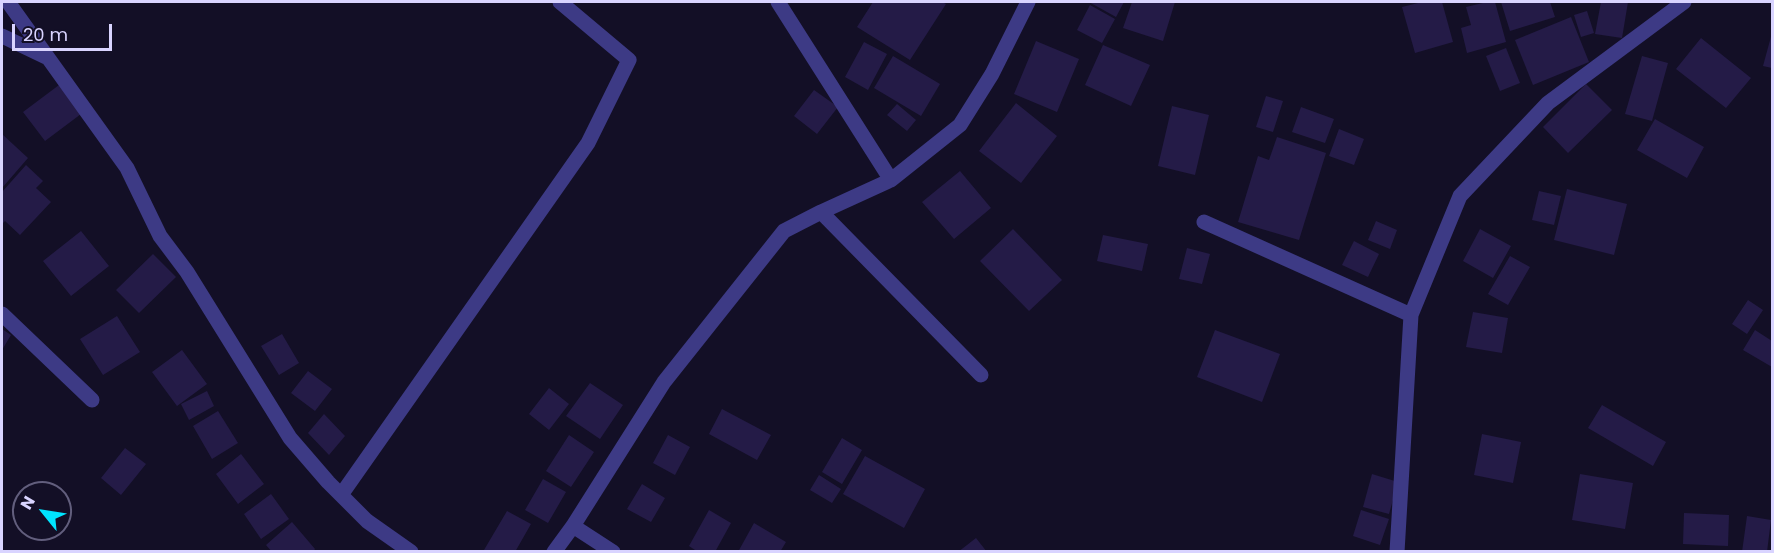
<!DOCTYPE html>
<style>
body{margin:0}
#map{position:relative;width:1774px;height:553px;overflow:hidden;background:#130f26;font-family:Poppins,sans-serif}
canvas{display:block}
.frame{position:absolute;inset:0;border:3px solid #d9d4ff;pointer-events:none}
.north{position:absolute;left:12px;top:481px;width:60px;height:60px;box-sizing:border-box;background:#130f26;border:2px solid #625e7d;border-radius:50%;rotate:300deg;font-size:16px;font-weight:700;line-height:24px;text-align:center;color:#d9d4ff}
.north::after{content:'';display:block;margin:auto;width:21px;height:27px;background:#00e5ff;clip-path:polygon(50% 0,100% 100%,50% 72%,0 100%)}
.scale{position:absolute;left:12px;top:24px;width:100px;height:27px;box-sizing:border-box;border:3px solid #d9d4ff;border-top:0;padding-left:8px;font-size:18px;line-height:21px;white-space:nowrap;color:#d9d4ff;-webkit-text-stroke:4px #130f26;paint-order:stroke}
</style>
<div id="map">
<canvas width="1774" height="553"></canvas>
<div class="frame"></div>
<div class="north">N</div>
<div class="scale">20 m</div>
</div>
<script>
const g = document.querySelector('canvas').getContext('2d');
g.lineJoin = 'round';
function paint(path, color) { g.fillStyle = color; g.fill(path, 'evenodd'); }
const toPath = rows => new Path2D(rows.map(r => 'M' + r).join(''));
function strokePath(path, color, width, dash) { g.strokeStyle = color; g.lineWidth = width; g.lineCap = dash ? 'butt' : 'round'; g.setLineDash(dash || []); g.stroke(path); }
paint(toPath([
 [873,2,942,2,946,4,910,60,857,27],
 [1089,2,1124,2,1116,17],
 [1132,2,1175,2,1163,41,1123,28],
 [1422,2,1442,2,1453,42,1415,53,1402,7],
 [1487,2,1495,2,1506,42,1467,53,1461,28,1471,25,1466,7],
 [1501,2,1550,2,1555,17,1510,31],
 [1601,2,1628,2,1622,38,1595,34],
 [1090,5,1115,19,1102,43,1077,30],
 [1587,11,1594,33,1581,37,1574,15],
 [1571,17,1589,62,1533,85,1515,40],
 [1772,33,1772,68,1763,66],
 [1701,38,1751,78,1726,108,1676,69],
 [1036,41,1079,59,1057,112,1014,94],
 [864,42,887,54,868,90,845,77],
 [1103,45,1150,65,1131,106,1085,85],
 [1506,48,1520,83,1500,91,1486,56],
 [893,56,940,84,921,116,874,88],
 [1642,56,1668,63,1652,121,1625,114],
 [1586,84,1612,110,1568,153,1543,127],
 [59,85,81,114,45,141,23,112],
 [814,90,838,107,817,134,794,116],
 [1266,96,1283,101,1273,132,1256,127],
 [1016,103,1057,136,1021,183,979,151],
 [897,104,916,120,907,131,887,115],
 [1172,106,1209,115,1195,175,1158,166],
 [1301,107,1334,119,1325,143,1292,132],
 [1655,119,1704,147,1687,178,1637,150],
 [1339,129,1364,139,1354,165,1329,156],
 [2,134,28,158,2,188],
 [1277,137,1326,153,1299,240,1238,222,1258,156,1269,160],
 [26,165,43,181,36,188,51,202,20,235,5,221,2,224,2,192],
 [960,171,991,208,954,239,922,202],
 [1567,189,1627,204,1614,255,1554,240],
 [1539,191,1561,196,1554,225,1532,220],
 [1376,221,1397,230,1390,249,1368,240],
 [1013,229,1062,280,1029,311,980,261],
 [1480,229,1511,246,1493,278,1463,261],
 [81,231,109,266,71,296,43,261],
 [1103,235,1148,244,1142,271,1097,261],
 [1354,241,1379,254,1368,277,1342,265],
 [1187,248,1210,254,1202,284,1179,279],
 [153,254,176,277,139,313,116,290],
 [1510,256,1530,267,1508,305,1488,294],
 [1748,300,1763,310,1747,334,1732,324],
 [1473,312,1508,318,1502,353,1466,347],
 [117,316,140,352,103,375,80,339],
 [2,329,11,335,2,350],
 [1215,330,1280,354,1262,402,1197,377],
 [1755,330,1772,341,1772,367,1743,350],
 [282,334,299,363,279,375,261,346],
 [182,350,207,384,177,406,152,372],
 [308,371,332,389,315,411,291,393],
 [590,383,623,405,600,439,566,416],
 [549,388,569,404,549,430,529,414],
 [207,391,214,406,189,420,181,404],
 [1602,405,1666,442,1653,466,1588,428],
 [722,409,771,435,757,460,709,434],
 [218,411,238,443,212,459,193,426],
 [324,414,345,436,329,455,308,433],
 [1482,434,1521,442,1513,483,1474,475],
 [569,435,594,452,571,487,546,471],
 [668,435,690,447,675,475,653,463],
 [842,438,862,450,842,484,822,472],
 [125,448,146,464,121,495,101,478],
 [241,454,264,484,238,504,216,474],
 [865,456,925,489,904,528,843,494],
 [1372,474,1398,482,1389,514,1363,507],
 [1580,474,1633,483,1625,529,1572,520],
 [819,475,841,489,832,503,810,490],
 [543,479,566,492,548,523,525,510],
 [642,484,665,498,651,522,627,509],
 [271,494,289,519,261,539,244,514],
 [709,510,731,523,715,552,698,552,689,546],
 [1361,510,1389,519,1380,545,1353,536],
 [507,511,531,524,515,552,487,552,484,550],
 [1684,513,1729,515,1728,546,1683,544],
 [1747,516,1771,520,1767,552,1742,552],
 [292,522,315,549,313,552,272,552,266,545],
 [754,523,786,542,780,552,738,552],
 [976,538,987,552,958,552]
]), '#241b47');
strokePath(toPath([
 [8,2,127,168,160,236,187,272,290,438,328,482,367,521,411,552],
 [778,2,891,180],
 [2,36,46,57],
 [821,212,981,375],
 [1204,222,1411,315],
 [2,314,92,400],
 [341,495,588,143,629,60,560,2],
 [573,526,613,552],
 [554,552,573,526,664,382,784,231,821,212,891,180,960,125,992,74,1028,2],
 [1397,552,1411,315,1460,196,1548,103,1684,2]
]), '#3d3a85', 15);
</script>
